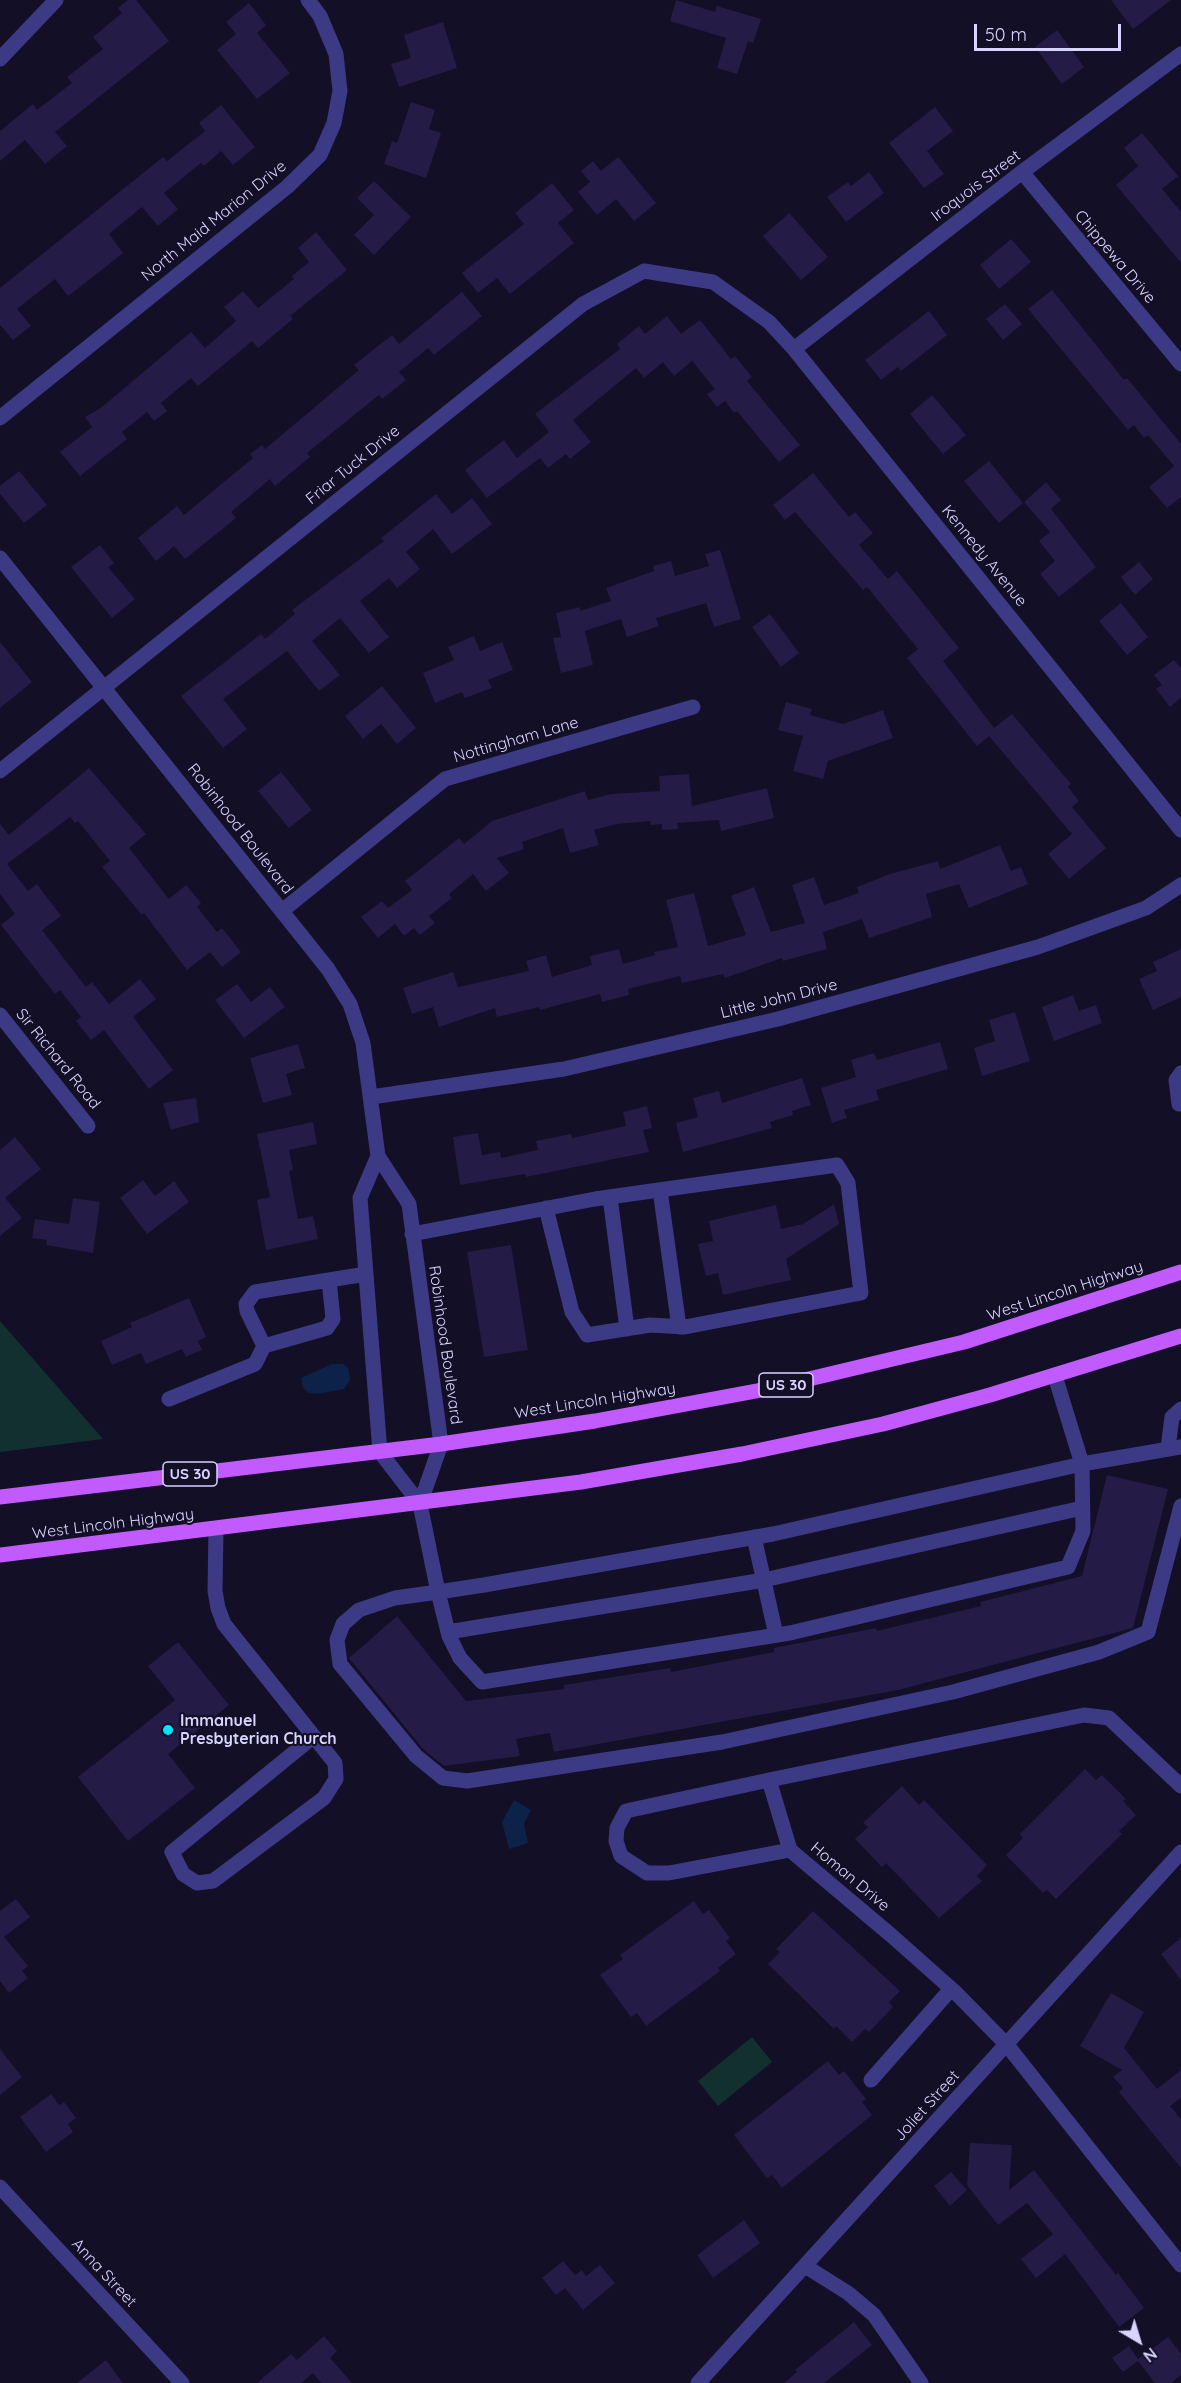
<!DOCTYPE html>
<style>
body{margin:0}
#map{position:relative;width:1181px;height:2383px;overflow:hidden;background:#130f26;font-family:Quicksand,sans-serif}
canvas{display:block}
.north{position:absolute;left:1109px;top:2311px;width:60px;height:60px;-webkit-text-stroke:4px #130f26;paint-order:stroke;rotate:142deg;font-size:16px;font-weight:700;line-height:24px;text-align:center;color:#d9d4ff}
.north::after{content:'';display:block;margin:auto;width:21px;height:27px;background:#d9d4ff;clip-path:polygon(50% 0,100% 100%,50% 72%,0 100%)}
.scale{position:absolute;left:974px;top:24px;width:147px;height:27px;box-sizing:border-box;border:3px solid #d9d4ff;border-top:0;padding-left:8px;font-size:18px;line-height:21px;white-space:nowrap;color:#d9d4ff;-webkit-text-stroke:4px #130f26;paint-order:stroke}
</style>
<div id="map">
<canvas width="1181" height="2383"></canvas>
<div class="north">N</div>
<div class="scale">50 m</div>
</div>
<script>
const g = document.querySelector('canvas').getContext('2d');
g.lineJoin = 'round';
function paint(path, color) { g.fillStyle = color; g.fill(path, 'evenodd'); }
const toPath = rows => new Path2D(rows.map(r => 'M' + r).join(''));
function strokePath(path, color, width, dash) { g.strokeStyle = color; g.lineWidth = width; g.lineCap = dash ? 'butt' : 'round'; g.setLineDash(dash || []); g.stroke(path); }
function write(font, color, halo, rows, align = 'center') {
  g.font = font + ' Quicksand,sans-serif'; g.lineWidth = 4.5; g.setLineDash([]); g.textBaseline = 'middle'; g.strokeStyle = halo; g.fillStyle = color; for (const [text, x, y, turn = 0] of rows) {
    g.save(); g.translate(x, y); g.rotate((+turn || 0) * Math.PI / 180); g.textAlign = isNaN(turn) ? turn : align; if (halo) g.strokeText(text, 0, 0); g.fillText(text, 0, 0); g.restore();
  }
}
paint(toPath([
 [0,1321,103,1439,0,1452],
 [752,2037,772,2062,718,2106,698,2081]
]), '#12302f');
paint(toPath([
 [332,1364,343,1364,348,1368,350,1380,344,1389,317,1394,309,1393,303,1388,301,1378],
 [514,1800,531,1810,524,1824,528,1843,509,1849,502,1822]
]), '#0c2248');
paint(toPath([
 [128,0,136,0,169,41,55,132,67,146,45,164,25,140,0,161,0,131,33,104,37,110,72,83,67,77,103,49,93,37,122,13,118,8],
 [676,0,715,12,717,6,761,19,753,43,748,41,737,74,717,68,726,38,670,21],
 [1111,0,1171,0,1133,29],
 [249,3,266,25,257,33,290,73,257,99,217,50,236,34,226,22],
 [443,22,457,68,399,87,391,64,411,58,404,35],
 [1057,30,1084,67,1062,84,1035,47],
 [411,102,435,110,429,129,441,133,426,178,384,164,392,141,397,143],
 [221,105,255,147,233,165,221,151,204,166,201,163,164,193,178,209,158,226,142,207,109,234,123,253,103,269,68,296,55,279,17,309,31,326,13,340,0,325,0,288,163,157,167,161,205,131,199,123],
 [935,107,953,131,927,151,944,174,924,188,889,143],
 [1142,133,1178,176,1162,189,1181,212,1181,263,1116,185,1138,166,1124,148],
 [618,157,656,203,634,221,616,199,597,215,578,192,590,182,581,171,593,161,601,171],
 [869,172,884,193,846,222,827,197,848,182,851,186],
 [374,181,411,217,374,255,354,235,374,215,357,198],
 [552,183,574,210,558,223,574,243,510,294,497,278,478,293,462,273,524,224,515,213],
 [789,213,828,257,801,280,763,236],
 [316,232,347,270,290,316,293,319,258,348,252,341,198,386,191,378,161,403,167,411,154,421,147,412,122,432,127,439,80,476,60,452,92,427,85,417,102,407,191,332,205,348,236,321,224,307,243,291,258,308,294,279,292,276,309,262,298,248],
 [1011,239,1031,262,999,289,980,265],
 [1052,290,1124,380,1127,378,1181,444,1181,497,1167,508,1149,487,1174,466,1148,435,1144,438,1134,425,1128,430,1028,309],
 [462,292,482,316,434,355,428,348,399,372,406,380,382,399,379,395,307,453,310,457,275,486,270,479,231,512,236,518,185,559,174,546,156,561,138,538,177,506,184,515,253,458,250,454,262,445,265,449,359,370,354,365,392,335,399,344],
 [1005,304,1022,324,1003,340,986,319],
 [929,311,947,335,901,371,898,367,881,380,865,360],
 [667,316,681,334,700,320,731,359,735,356,752,377,747,381,800,445,779,462,737,411,734,413,725,401,717,407,707,394,715,389,692,361,674,376,663,362,644,378,636,368,573,420,591,442,570,459,566,454,548,468,540,458,487,498,465,470,504,440,517,458,549,432,535,414,620,349,617,344,639,326,645,334],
 [932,395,966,435,943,454,910,414],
 [989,461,1023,503,999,523,964,481],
 [19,471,47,505,24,523,0,494,0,486],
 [813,473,849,517,855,512,873,533,859,545,888,579,897,571,959,648,943,661,994,728,1012,714,1071,784,1068,787,1079,801,1072,807,1106,848,1069,879,1048,854,1072,834,989,736,977,746,907,658,918,649,867,587,863,590,795,512,785,520,773,505],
 [1046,482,1061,500,1051,509,1096,567,1059,597,1040,574,1055,561,1039,541,1050,532,1024,502],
 [436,494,452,514,472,498,492,524,452,554,433,529,406,552,420,569,397,588,389,578,360,601,389,637,369,653,340,618,312,641,340,675,319,691,287,651,223,699,247,729,223,748,181,696,261,634,265,639,295,614,292,610,384,541,381,538],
 [100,545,114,563,108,567,135,599,112,618,71,567],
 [720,550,741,619,714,627,706,603,656,618,659,626,627,637,621,619,585,631,593,665,561,673,553,638,561,637,556,613,580,607,580,611,611,601,606,588,654,571,653,566,671,561,675,576,709,566,705,554],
 [1139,562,1153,579,1135,595,1121,577],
 [1121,603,1148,637,1127,655,1099,621],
 [770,614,799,653,781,667,752,627],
 [474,636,480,651,502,642,513,670,488,680,492,688,465,698,462,692,435,703,423,673,454,660,448,647],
 [0,642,32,682,0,708],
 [1174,660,1181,668,1181,698,1170,707,1156,689,1162,685,1154,675],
 [382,686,416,728,397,744,381,724,363,739,345,716],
 [786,702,812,709,810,715,843,724,883,710,893,738,828,761,823,779,793,771,803,736,778,730],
 [89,768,146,834,129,848,169,899,186,885,201,903,197,907,217,932,222,928,241,952,222,967,210,952,187,970,144,913,142,915,102,867,110,861,78,821,75,823,70,817,7,864,28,891,37,884,61,916,42,930,86,987,92,982,109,1004,140,979,156,999,133,1017,173,1070,149,1089,104,1030,91,1040,76,1021,81,1017,60,990,55,994,1,925,15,914,0,894,0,824,9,835],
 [281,772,312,810,289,828,258,791],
 [689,774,692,806,767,788,774,818,721,831,719,820,677,823,678,829,662,830,662,824,651,825,650,821,617,824,594,830,599,845,570,853,563,828,522,842,524,849,497,858,509,873,486,891,473,874,449,894,452,898,429,916,435,923,420,935,414,928,404,936,395,924,378,938,361,917,382,901,388,908,412,890,405,881,459,838,464,844,492,821,585,791,588,800,611,794,660,791,659,776],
 [1000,845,1011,871,1021,867,1028,884,969,908,959,884,926,894,932,917,869,938,862,919,823,932,827,949,783,961,782,958,725,978,723,974,682,983,680,976,628,989,629,995,602,1002,600,994,540,1010,539,1007,497,1017,495,1008,439,1027,433,1007,412,1014,403,988,453,972,458,987,529,971,526,961,546,955,552,977,592,965,590,956,619,949,623,964,655,955,654,952,678,947,666,900,694,893,708,946,746,935,731,896,754,887,771,932,805,923,792,885,814,877,824,905,859,893,857,887,890,874,938,861,940,869],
 [1181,949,1181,997,1153,1010,1139,979,1157,971,1153,962],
 [237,984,251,1002,270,987,285,1007,244,1038,215,1000],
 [1073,995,1079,1011,1096,1005,1102,1023,1054,1041,1042,1007],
 [1015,1012,1030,1061,982,1076,974,1048,995,1041,989,1020],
 [940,1042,948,1069,876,1090,879,1100,844,1110,847,1118,832,1123,821,1088,856,1077,851,1060,874,1053,877,1060],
 [298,1044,305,1068,286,1074,292,1095,263,1103,250,1058],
 [802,1078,811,1105,792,1111,793,1115,770,1122,772,1128,683,1152,676,1123,698,1117,693,1098,719,1091,722,1103],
 [196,1098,199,1122,171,1130,163,1103],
 [647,1106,652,1128,643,1130,649,1152,526,1177,525,1174,460,1185,453,1137,478,1133,482,1155,500,1152,501,1158,538,1150,536,1141,571,1134,572,1138,626,1126,623,1112],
 [313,1122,317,1144,289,1150,293,1170,289,1171,298,1219,313,1216,318,1239,266,1250,257,1200,270,1197,257,1134],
 [15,1137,41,1169,5,1198,22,1218,0,1236,0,1150],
 [143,1180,155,1196,174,1181,189,1202,147,1234,120,1198],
 [73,1198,100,1202,93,1253,46,1245,47,1240,32,1238,35,1219,69,1224],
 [834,1204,839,1224,786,1259,791,1280,723,1295,718,1273,706,1276,698,1244,713,1241,709,1221,776,1205,781,1229,803,1224],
 [511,1245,528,1350,484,1357,467,1252],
 [189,1298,206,1337,198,1341,202,1350,186,1357,182,1349,146,1364,141,1353,112,1365,101,1341,132,1327,130,1323],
 [1107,1475,1168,1489,1133,1628,898,1690,554,1752,550,1733,516,1739,520,1756,444,1766,423,1749,349,1658,397,1616,466,1701,564,1689,564,1685,670,1668,671,1672,774,1652,774,1648,876,1628,877,1631,981,1606,980,1602,1082,1576],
 [178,1642,229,1705,168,1754,195,1788,128,1841,78,1777,175,1700,148,1666],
 [1085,1769,1096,1780,1102,1775,1126,1799,1123,1801,1136,1815,1119,1831,1122,1834,1056,1899,1047,1890,1043,1893,1006,1855,1023,1838,1020,1834],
 [902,1786,919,1805,924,1800,987,1865,977,1876,982,1881,939,1918,886,1863,882,1867,855,1839,868,1827,863,1823],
 [16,1899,30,1917,4,1937,28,1966,22,1971,28,1978,9,1993,0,1981,0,1911],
 [694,1901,703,1914,709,1910,730,1938,726,1941,736,1954,718,1968,720,1971,646,2026,637,2013,631,2017,600,1975,623,1959,620,1955],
 [813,1911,900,1991,889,2002,893,2007,869,2032,865,2029,852,2042,836,2026,834,2029,768,1964,780,1952,776,1949],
 [1181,1938,1181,1980,1161,1954],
 [1111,1993,1144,2012,1124,2048,1157,2089,1181,2070,1181,2098,1170,2106,1181,2119,1181,2168,1119,2092,1123,2088,1113,2077,1122,2070,1080,2046],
 [0,2049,22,2077,0,2095],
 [828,2061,839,2075,844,2071,866,2099,862,2102,872,2115,782,2188,772,2175,767,2178,734,2135],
 [51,2094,59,2105,64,2102,76,2118,68,2124,73,2132,46,2152,20,2117],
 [970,2143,1012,2145,1009,2190,1034,2170,1116,2275,1118,2273,1144,2308,1119,2327,1065,2254,1036,2278,1021,2259,1053,2234,1027,2203,998,2225,967,2185],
 [951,2172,967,2190,950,2206,934,2186],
 [744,2220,760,2243,713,2278,697,2255],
 [563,2261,575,2275,582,2270,586,2276,600,2265,615,2283,583,2310,565,2288,556,2295,542,2278],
 [854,2322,872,2345,824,2383,784,2383,797,2372,795,2370],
 [324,2336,337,2351,330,2358,352,2383,321,2383,313,2373,301,2383,257,2383,291,2354,297,2360],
 [1168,2337,1181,2354,1181,2375,1171,2383,1155,2383,1138,2361,1123,2372,1112,2358,1129,2346,1138,2359],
 [106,2360,123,2383,77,2383]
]), '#241b47');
strokePath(toPath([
 [0,59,56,0],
 [1022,172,1181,364],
 [794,349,1022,172,1181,54],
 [0,418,287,187,320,155,334,123,340,91,336,54,320,16,308,0],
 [0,558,328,969,350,1004,363,1043,378,1156,409,1204,441,1444,420,1504],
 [0,771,583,304,644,271,713,282,769,322,794,349,1181,830],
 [282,911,445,779,693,707],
 [0,1015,88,1126],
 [371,1097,564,1069,778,1019,1038,947,1146,908,1181,885],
 [1179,1104,1176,1080,1181,1073],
 [378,1156,360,1198,380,1452,420,1504,438,1592,449,1636,460,1658,482,1682,790,1633,1068,1567,1083,1531,1082,1464,773,1534,484,1585,438,1592,395,1598,359,1610,343,1624,337,1640,340,1664,416,1756,443,1778,467,1781,722,1742,953,1692,1099,1652,1148,1632,1181,1506],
 [660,1190,679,1327],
 [610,1197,627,1329],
 [412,1234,595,1199,837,1165,848,1183,861,1293,685,1327,650,1325,587,1335,572,1312,546,1208],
 [329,1280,333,1319,327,1328,264,1346,247,1311,246,1304,255,1292,366,1274],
 [1055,1376,1082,1464,1181,1447],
 [169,1399,255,1364,264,1346],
 [1168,1448,1172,1417,1181,1409],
 [216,1530,215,1591,218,1608,224,1624,335,1763,336,1779,324,1798,213,1881,197,1883,183,1874,172,1852,313,1737],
 [754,1537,776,1635],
 [448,1632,764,1580,1082,1508],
 [769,1780,626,1811,617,1828,616,1841,621,1856,647,1873,669,1873,790,1850],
 [1181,1786,1109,1718,1084,1715,769,1780,790,1850,892,1936,955,1992,1007,2045,1181,2265],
 [871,2080,951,1989],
 [0,2187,182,2383],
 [805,2266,848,2293,874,2315,921,2383],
 [698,2383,1181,1852]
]), '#3d3a85', 15);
strokePath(toPath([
 [0,1497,441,1444,595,1421,767,1389,964,1342,1181,1272],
 [0,1555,581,1482,742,1454,883,1424,990,1395,1181,1336]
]), '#c25bff', 15);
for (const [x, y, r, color] of [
 [168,1730,6,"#00e5ff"]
]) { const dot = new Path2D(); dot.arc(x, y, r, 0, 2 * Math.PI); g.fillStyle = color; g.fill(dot); strokePath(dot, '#130f26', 2); }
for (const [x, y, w] of [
 [786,1385,54],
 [190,1474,54]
]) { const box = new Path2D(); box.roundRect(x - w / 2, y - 12, w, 24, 4.5); g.fillStyle = '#130f26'; g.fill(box); strokePath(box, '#d9d4ff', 1.5); }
write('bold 15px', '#d9d4ff', null, [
 ["US 30",786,1385],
 ["US 30",190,1474]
]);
write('16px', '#d9d4ff', '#130f26', [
 ["Iroquois Street",976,186,-37],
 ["North Maid Marion Drive",214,221,-39],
 ["Chippewa Drive",1115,257,50],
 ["Friar Tuck Drive",353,465,-39],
 ["Kennedy Avenue",984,556,51],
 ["Nottingham Lane",516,740,-16],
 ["Robinhood Boulevard",240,829,52],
 ["Little John Drive",779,999,-14],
 ["Sir Richard Road",58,1059,51],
 ["West Lincoln Highway",1065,1291,-18],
 ["Robinhood Boulevard",445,1345,82],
 ["West Lincoln Highway",595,1401,-9],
 ["West Lincoln Highway",113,1524,-7],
 ["Homan Drive",850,1877,40],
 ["Joliet Street",927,2106,-48],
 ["Anna Street",104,2273,47]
]);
write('bold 16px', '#d9d4ff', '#130f26', [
 ["Immanuel",180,1721],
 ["Presbyterian Church",180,1739]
], 'left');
</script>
